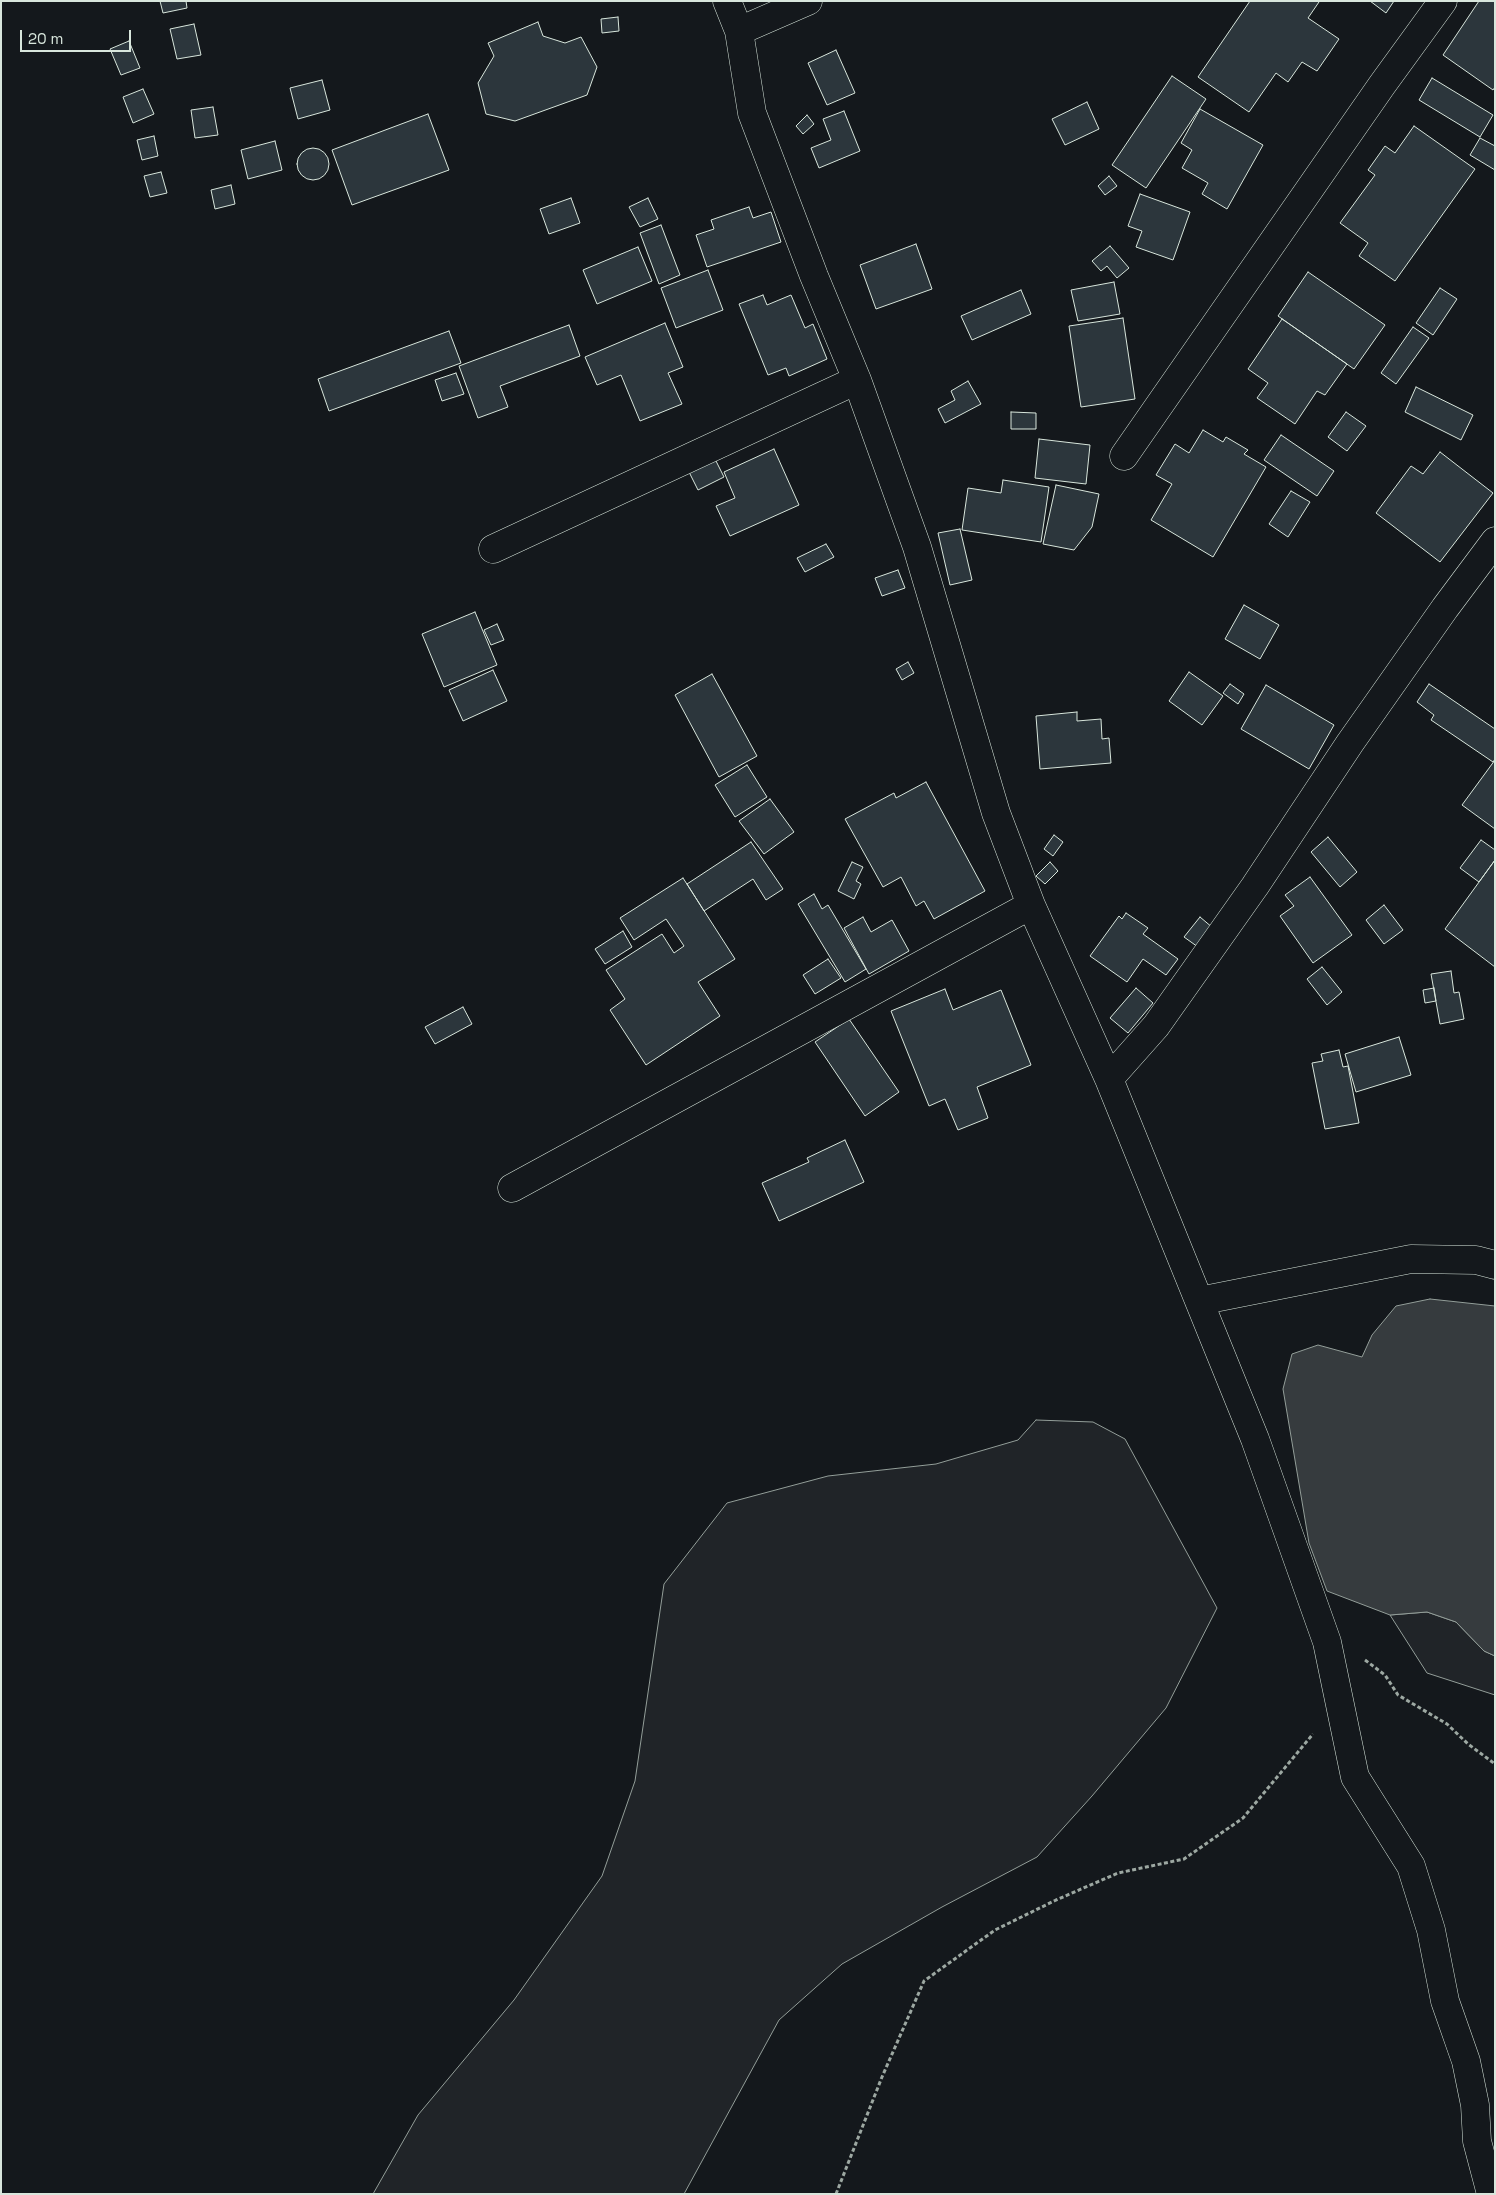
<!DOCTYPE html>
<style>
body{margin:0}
#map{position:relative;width:1496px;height:2195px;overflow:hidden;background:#14181c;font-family:"Space Grotesk",sans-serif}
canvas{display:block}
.frame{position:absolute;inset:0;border:2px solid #d8e6dc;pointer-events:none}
.scale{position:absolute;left:20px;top:30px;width:111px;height:22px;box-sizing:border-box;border:2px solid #d8e6dc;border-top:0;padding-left:6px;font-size:15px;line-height:18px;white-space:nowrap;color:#d8e6dc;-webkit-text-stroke:4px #14181c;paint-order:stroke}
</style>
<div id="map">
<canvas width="1496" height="2195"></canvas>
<div class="frame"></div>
<div class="scale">20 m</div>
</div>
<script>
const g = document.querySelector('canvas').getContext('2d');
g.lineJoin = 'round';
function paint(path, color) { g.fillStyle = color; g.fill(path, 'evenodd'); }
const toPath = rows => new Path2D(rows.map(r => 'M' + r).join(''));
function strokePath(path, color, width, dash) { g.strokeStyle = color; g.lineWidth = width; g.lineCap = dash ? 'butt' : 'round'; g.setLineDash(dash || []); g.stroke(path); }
const green = toPath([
 [1036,1420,1093,1422,1125,1439,1217,1608,1166,1708,1092,1796,1037,1857,942,1907,842,1964,779,2020,684,2194,373,2194,418,2115,514,2000,602,1876,635,1781,664,1584,727,1503,828,1476,936,1464,1018,1440,1036,1420],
 [1427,1612,1456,1622,1484,1651,1495,1656,1495,1695,1427,1673,1390,1615,1427,1612]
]);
paint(green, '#202428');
strokePath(green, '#939e99', 1);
const water = toPath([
 [1430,1299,1495,1306,1495,1656,1484,1651,1456,1622,1427,1612,1390,1615,1327,1591,1309,1543,1283,1389,1292,1354,1318,1345,1362,1357,1372,1335,1396,1306,1430,1299]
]);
paint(water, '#363b3e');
strokePath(water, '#939e99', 1);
const building = toPath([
 [160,1,186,1,187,8,163,13,160,1],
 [1250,1,1317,1,1319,2,1308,18,1339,39,1317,71,1302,62,1288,82,1276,73,1249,112,1198,77,1250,1],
 [1370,1,1394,1,1386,13,1370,1],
 [1479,1,1495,1,1495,87,1493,90,1443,55,1479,1],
 [618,17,619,31,602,33,601,19,618,17],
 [538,22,543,36,565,43,581,37,597,67,587,95,515,121,486,114,478,83,494,56,488,43,538,22],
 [194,24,201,55,177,59,170,29,194,24],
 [129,41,140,68,121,75,110,49,129,41],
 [836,50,855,93,827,105,808,63,836,50],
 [1172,76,1206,99,1146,188,1112,165,1172,76],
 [1432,78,1493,115,1480,137,1419,100,1432,78],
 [322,80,330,110,298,119,290,88,322,80],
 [143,89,154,114,133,123,123,97,143,89],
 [1087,102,1099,129,1065,145,1052,119,1087,102],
 [213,107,218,135,195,138,191,110,213,107],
 [1200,109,1263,145,1227,209,1202,194,1208,183,1182,168,1192,150,1181,143,1200,109],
 [844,111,860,151,819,168,811,148,831,140,823,119,844,111],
 [428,114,449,170,352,205,332,150,428,114],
 [807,115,814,124,803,134,796,126,807,115],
 [1414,126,1475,169,1395,281,1359,256,1368,243,1340,223,1375,175,1368,170,1385,146,1395,153,1414,126],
 [154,136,158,156,142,160,137,140,154,136],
 [1480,138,1495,146,1495,170,1470,155,1480,138],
 [275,141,282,170,248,179,241,150,275,141],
 '297 164a16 16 0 1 1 32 0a16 16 0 1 1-32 0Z',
 [161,172,167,193,150,197,144,176,161,172],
 [1109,176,1117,186,1105,195,1098,186,1109,176],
 [231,185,235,204,215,209,211,190,231,185],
 [1140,194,1190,212,1173,260,1136,247,1142,231,1128,226,1140,194],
 [571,198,580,223,549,234,540,209,571,198],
 [648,198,658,219,640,227,629,207,648,198],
 [749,207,753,218,771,212,781,242,707,267,696,235,714,229,711,220,749,207],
 [661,225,680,275,659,284,640,233,661,225],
 [916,244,932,289,876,309,860,265,916,244],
 [1110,246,1129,268,1117,278,1107,266,1101,271,1092,261,1110,246],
 [638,247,652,281,597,304,583,270,638,247],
 [708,270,723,310,676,328,661,288,708,270],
 [1308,272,1385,325,1354,369,1278,316,1308,272],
 [1114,282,1120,314,1078,321,1071,290,1114,282],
 [1440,288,1457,299,1433,335,1416,323,1440,288],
 [1021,290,1031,314,972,340,961,316,1021,290],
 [763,295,767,305,791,295,805,328,813,324,827,359,789,376,786,368,768,375,739,304,763,295],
 [1123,318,1135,399,1081,407,1069,326,1123,318],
 [1282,319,1347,364,1325,395,1317,391,1295,424,1257,398,1268,383,1248,369,1282,319],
 [665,323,683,367,668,373,682,404,640,421,621,375,597,385,585,357,665,323],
 [569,325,580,356,500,386,508,407,478,418,459,366,569,325],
 [1413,327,1429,338,1396,384,1381,373,1413,327],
 [449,331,461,363,329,411,318,379,449,331],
 [456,373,464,394,442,401,435,380,456,373],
 [968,381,981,404,945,423,938,409,955,400,951,391,968,381],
 [1416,387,1473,415,1461,440,1405,412,1416,387],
 [1011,412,1036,413,1036,429,1011,429,1011,412],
 [1346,412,1366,426,1347,451,1328,437,1346,412],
 [1203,430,1223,442,1226,437,1248,450,1244,454,1266,467,1213,557,1151,520,1172,484,1156,475,1175,444,1189,453,1203,430],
 [1281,435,1334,471,1317,496,1264,460,1281,435],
 [1039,439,1090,445,1086,484,1035,478,1039,439],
 [774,449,799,505,730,536,716,506,735,498,724,472,774,449],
 [1440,452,1493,493,1440,562,1376,513,1411,466,1423,474,1440,452],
 [715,459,724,477,698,490,689,472,715,459],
 [1003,480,1049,487,1041,542,962,530,968,488,1001,493,1003,480],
 [1056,485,1099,494,1092,527,1074,550,1043,544,1056,485],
 [1291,491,1310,502,1288,537,1269,524,1291,491],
 [960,529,972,580,950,585,938,533,960,529],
 [826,544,834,557,805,572,797,558,826,544],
 [898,570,905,588,882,596,875,578,898,570],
 [1244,605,1279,625,1260,659,1225,639,1244,605],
 [475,612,497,665,444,687,422,634,475,612],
 [497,624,504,640,491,645,484,630,497,624],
 [908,662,914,673,902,680,896,669,908,662],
 [493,670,507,701,463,721,449,690,493,670],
 [1189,672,1223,696,1202,725,1169,701,1189,672],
 [712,674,757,756,719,777,675,695,712,674],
 [1230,684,1244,694,1238,704,1223,693,1230,684],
 [1429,684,1495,729,1495,759,1493,762,1431,720,1434,715,1417,702,1429,684],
 [1266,685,1334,725,1309,769,1241,729,1266,685],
 [1077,712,1077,721,1101,719,1102,739,1109,738,1111,763,1040,769,1036,716,1077,712],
 [1495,760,1495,829,1462,805,1495,760],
 [747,765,767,797,735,817,715,785,747,765],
 [926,782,985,891,934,919,924,901,916,906,901,877,883,887,845,819,894,793,896,798,926,782],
 [770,799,794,832,764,854,739,821,770,799],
 [1054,835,1063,842,1053,856,1044,849,1054,835],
 [1328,837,1357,872,1340,887,1311,852,1328,837],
 [1481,840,1495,850,1495,860,1479,882,1460,868,1481,840],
 [751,842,783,889,766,900,753,879,704,911,687,884,751,842],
 [1495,860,1495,967,1445,929,1495,860],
 [852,862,863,867,856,881,861,884,854,899,838,891,852,862],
 [1050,862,1058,871,1045,884,1036,876,1050,862],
 [1310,877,1352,935,1313,963,1280,916,1294,906,1285,895,1310,877],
 [683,878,735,959,698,982,720,1016,646,1065,610,1010,625,999,606,970,662,934,674,953,684,946,666,919,634,940,620,918,683,878],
 [814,894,822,909,828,905,866,969,845,982,798,904,814,894],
 [1384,905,1403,930,1384,944,1366,920,1384,905],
 [1126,913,1148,928,1143,934,1178,959,1166,975,1143,959,1127,982,1090,956,1119,916,1122,919,1126,913],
 [863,917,871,932,892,920,909,951,869,974,844,928,863,917],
 [1200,917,1213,928,1198,947,1184,937,1200,917],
 [623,931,632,947,605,964,595,949,623,931],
 [828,959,841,978,815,994,803,975,828,959],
 [1322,967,1342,992,1327,1005,1307,979,1322,967],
 [1451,971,1454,993,1459,992,1464,1019,1440,1024,1431,974,1451,971],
 [1136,988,1153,1003,1128,1033,1110,1018,1136,988],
 [1434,988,1436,1001,1425,1003,1423,990,1434,988],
 [945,989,953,1010,1001,990,1031,1065,977,1087,988,1118,958,1130,945,1099,929,1106,891,1011,945,989],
 [463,1007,472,1024,435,1044,425,1027,463,1007],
 [849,1019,899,1092,865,1116,815,1042,849,1019],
 [1399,1037,1411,1075,1356,1092,1345,1054,1399,1037],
 [1339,1050,1343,1067,1348,1066,1359,1123,1325,1129,1312,1063,1323,1061,1321,1054,1339,1050],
 [845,1140,864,1182,779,1221,762,1183,809,1162,807,1158,845,1140]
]);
paint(building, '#2c363c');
strokePath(building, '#d8e6dc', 1);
const street = toPath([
 [727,1,739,31,752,113,814,276,857,380,917,547,996,813,1031,905,1109,1079,1255,1439,1327,1642,1355,1777,1411,1866,1431,1930,1445,2001,1466,2061,1475,2105,1477,2141,1491,2194],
 [739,31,808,1],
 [1124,456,1382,85,1443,1],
 [493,549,857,380],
 [1109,1079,1156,1026,1255,886,1350,743,1445,608,1495,541],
 [512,1188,1031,905],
 [1199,1301,1411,1259,1476,1260,1495,1265]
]);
strokePath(street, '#d8e6dc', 29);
strokePath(toPath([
 [1365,1660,1385,1675,1398,1695,1447,1724,1468,1744,1495,1764],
 [836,2194,882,2077,924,1981,995,1930,1056,1900,1118,1873,1184,1859,1243,1818,1313,1734]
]), '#9da8a2', 3, [4, 2.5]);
strokePath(street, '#14181c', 28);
</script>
